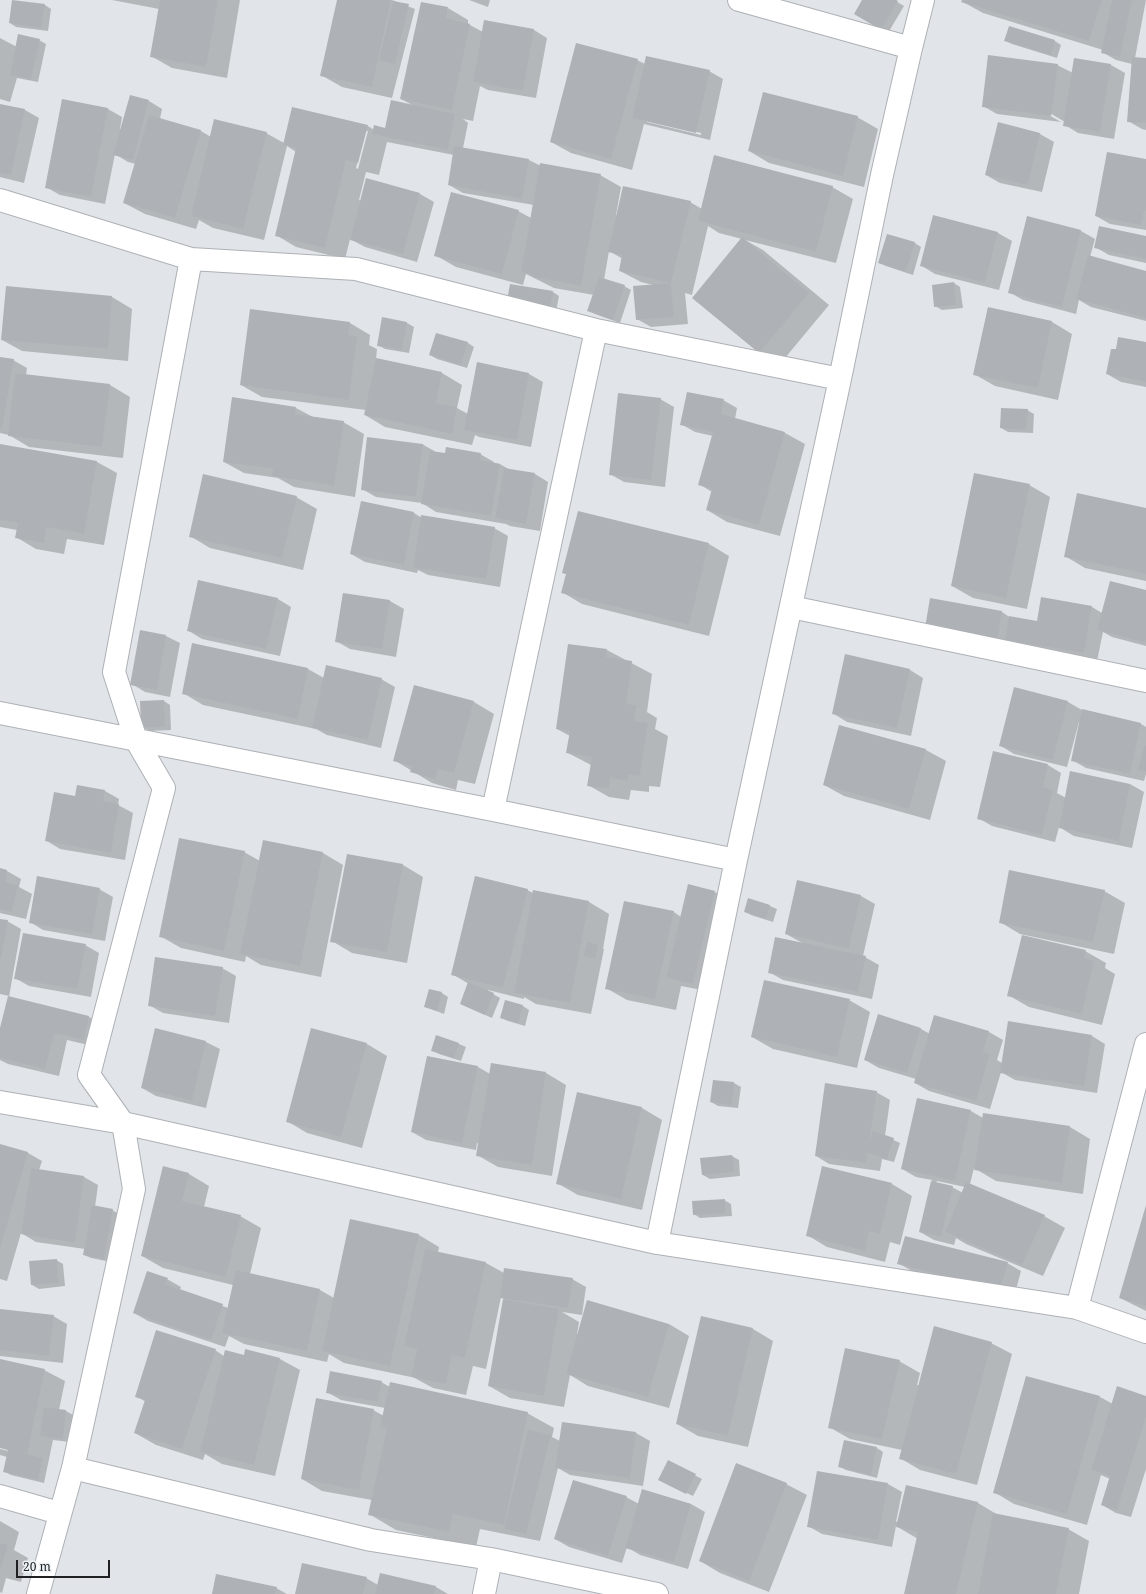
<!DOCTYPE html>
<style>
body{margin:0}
#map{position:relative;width:1146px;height:1594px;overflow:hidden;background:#e1e5e9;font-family:"Noto Serif",serif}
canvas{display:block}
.scale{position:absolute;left:16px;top:1560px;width:94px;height:18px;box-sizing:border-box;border:2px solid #1e2021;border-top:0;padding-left:5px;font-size:12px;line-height:14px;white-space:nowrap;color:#1e2021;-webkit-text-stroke:3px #eef2f6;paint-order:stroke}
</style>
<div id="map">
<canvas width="1146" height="1594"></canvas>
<div class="scale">20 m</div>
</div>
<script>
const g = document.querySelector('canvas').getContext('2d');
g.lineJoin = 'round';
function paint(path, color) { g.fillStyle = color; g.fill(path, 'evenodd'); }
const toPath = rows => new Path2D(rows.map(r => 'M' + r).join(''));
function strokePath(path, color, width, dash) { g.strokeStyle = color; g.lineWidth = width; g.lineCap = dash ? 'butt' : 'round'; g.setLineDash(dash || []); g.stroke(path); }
paint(toPath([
 [112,0,240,0,227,78,172,68,151,56,159,9],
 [338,0,392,0,415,9,392,98,342,87,321,75],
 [469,0,490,0,488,7],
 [863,0,894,0,904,6,888,33,855,14],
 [963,0,1146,0,1135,58,1146,59,1146,130,1142,129,1128,121,1132,64,1116,60,1102,52,1103,50,983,13,963,2],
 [13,1,45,5,51,9,48,31,16,27,10,23],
 [448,8,468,20,468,24,483,32,534,30,547,38,536,98,488,90,480,86,473,121,463,119,468,123,463,148,529,160,541,166,600,175,621,187,616,215,618,216,690,202,702,209,832,187,853,199,836,263,745,240,763,250,829,305,780,364,759,352,742,239,719,233,708,226,692,295,685,293,688,324,651,327,637,319,653,285,641,282,620,271,623,259,609,251,604,280,624,286,631,290,620,323,595,314,589,310,594,295,554,288,526,274,523,285,456,267,435,255,518,211,531,218,534,205,463,193,449,185,454,155,387,142,379,175,366,172,359,200,361,201,367,179,420,194,434,202,417,262,365,247,350,239,345,259,296,247,276,235,296,152,287,146,264,240,213,228,199,220,196,229,145,214,124,203,136,164,128,162,115,154,105,204,60,195,46,187,63,100,108,109,122,117,120,129,121,130,149,101,162,109,160,119,201,131,211,137,266,133,284,143,368,126,374,130,386,129,414,106,401,99],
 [365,131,368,131,358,169,356,168],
 [0,38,17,47,39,40,46,44,38,82,17,78,10,102,0,99],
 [1006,41,1055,41,1061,45,1057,58,1012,44],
 [637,60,645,64,709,71,723,79,710,140,644,124,632,170,571,153,551,142],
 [647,120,701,133,701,135,647,122],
 [1057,65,1073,73,1111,65,1125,73,1114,139,1078,133,1065,125,1065,122,1048,112,1047,114,1061,122,997,114,983,106],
 [0,105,25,110,39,118,24,183,0,177],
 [857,117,878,129,864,187,769,163,749,151],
 [999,123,1040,134,1054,142,1042,192,1000,183,986,175],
 [1146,160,1146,230,1110,224,1096,216],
 [934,216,998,233,1012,241,999,290,935,274,922,266],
 [1028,218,1081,231,1095,239,1090,257,1146,272,1146,321,1091,307,1079,300,1076,314,1023,300,1009,292],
 [888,235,915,243,921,247,913,275,886,266,880,263],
 [1146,237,1146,263,1109,255,1095,247],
 [954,283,960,287,963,308,942,310,935,306],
 [553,292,559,296,555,317,514,310],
 [112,297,132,309,128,361,22,351,2,340],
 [988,308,1052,322,1072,334,1058,400,995,386,974,374],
 [383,318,407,323,414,327,409,353,385,349,378,345],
 [350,323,370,335,369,345,377,349,376,359,442,373,462,385,457,408,468,414,477,364,529,374,543,382,531,447,479,437,475,435,472,445,385,427,365,415,366,410,262,397,241,385],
 [468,343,474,347,467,368,437,359,430,355],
 [1146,343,1146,387,1121,382,1107,374,1117,350],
 [0,358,13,360,27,368,26,375,110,385,130,397,123,458,29,447,9,435,0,433],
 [233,398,296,408,313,417,343,422,364,434,355,497,294,487,278,478,244,473,224,462],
 [660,399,674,407,665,487,624,482,610,474],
 [723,400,737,408,735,419,785,433,805,444,780,536,727,522,707,510,712,492,699,484,713,436,695,432,681,424],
 [1027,410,1034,414,1033,433,1008,432,1001,428],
 [422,444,436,452,446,454,480,454,494,462,494,463,500,464,510,470,535,474,548,482,540,531,510,526,506,524,436,512,422,503,376,497,362,489],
 [0,445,97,462,117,473,104,545,67,539,64,554,36,549,16,537,17,530,0,527],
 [1029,485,1050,497,1027,609,973,598,952,586],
 [296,497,317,509,303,570,210,548,190,536],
 [362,502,414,513,422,518,494,528,508,536,500,587,428,575,418,570,417,573,365,562,351,554],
 [1146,509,1146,581,1085,568,1065,556],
 [579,512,709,544,729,556,709,636,582,604,562,592,567,574,563,573],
 [1146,591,1146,646,1112,637,1103,632,1097,661,940,635,1002,612,1011,618,1038,622,1092,607,1102,613],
 [343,594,390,601,404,609,396,657,350,649,336,641],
 [278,599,291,607,280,656,202,639,189,631],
 [166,636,180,643,170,697,145,692,132,684],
 [569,645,607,650,652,674,647,712,657,718,655,729,668,736,660,787,649,786,649,792,631,790,629,800,609,797,588,785,591,765,568,753,570,736,557,729],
 [308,669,324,678,381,679,395,687,381,748,327,735,316,729,203,705,183,693],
 [910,670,923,678,911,736,847,722,834,714],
 [415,686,474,702,494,714,475,784,458,780,456,790,432,783,394,760],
 [1015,688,1068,702,1082,710,1141,724,1146,727,1146,774,1144,781,1086,768,1072,760,1080,722,1079,722,1067,767,1014,754,1001,746],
 [164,701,170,705,171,730,149,731,142,727],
 [926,750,946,761,930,820,844,796,824,785],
 [1048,765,1061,773,1057,793,1066,798,1130,784,1144,792,1132,848,1074,836,1059,827,1055,842,992,826,978,818],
 [78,787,105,791,119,799,118,805,133,813,125,860,60,849,47,841,76,798],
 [264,841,323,853,343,865,321,977,261,965,246,956,245,962,181,948,160,936,244,852,260,861],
 [348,855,403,865,423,877,407,963,352,953,332,941],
 [0,869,7,871,21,879,19,887,32,894,26,919,0,913],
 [798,881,861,896,875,904,863,956,879,965,872,999,783,980,769,972,804,944,786,934],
 [99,889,113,897,105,941,43,930,30,922],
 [527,890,533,893,534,891,589,902,609,914,603,949,604,949,591,1014,536,1004,524,997,524,999,488,990,488,991,500,998,492,1018,461,1004,469,984,452,974],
 [1104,891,1125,903,1114,954,1020,934,1000,922],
 [715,892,728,900,707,991,681,986,676,1010,627,1000,606,988,674,912,681,917],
 [748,899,770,906,777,909,773,922,751,915,745,911],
 [0,920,7,921,21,929,9,997,89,1017,103,1025,97,1047,67,1040,59,1076,8,1064,0,1060,0,1032,9,996,0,994],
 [85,945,99,953,91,997,29,986,15,978],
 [1085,951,1106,963,1105,968,1115,974,1102,1025,1029,1007,1008,995],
 [222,968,236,976,229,1023,163,1013,149,1005],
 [430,990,442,993,448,997,444,1014,426,1007],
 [849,1000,870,1012,857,1068,773,1049,752,1037],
 [506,1002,523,1006,529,1010,525,1026,508,1021,501,1018],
 [878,1016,921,1029,930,1034,935,1017,989,1032,1003,1040,997,1060,1002,1063,1092,1036,1105,1044,1097,1093,1015,1080,1001,1072,990,1109,929,1091,915,1083,916,1079,879,1068,865,1060],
 [156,1030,206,1042,220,1049,206,1108,156,1096,142,1088],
 [436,1036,459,1044,466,1047,461,1061,439,1054,432,1050],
 [367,1044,387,1056,362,1148,307,1133,287,1121],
 [478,1067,490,1074,546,1073,566,1085,552,1176,498,1167,477,1155,479,1144,477,1143,476,1150,426,1140,412,1132],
 [714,1081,734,1083,741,1087,738,1108,718,1106,711,1102],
 [876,1092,890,1100,885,1136,900,1143,894,1162,882,1159,880,1171,829,1164,816,1156],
 [642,1108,662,1120,642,1210,578,1195,557,1183],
 [971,1111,983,1118,984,1114,1070,1127,1090,1139,1083,1194,996,1181,974,1168,970,1184,1044,1216,1065,1228,1043,1276,966,1244,956,1238,954,1245,934,1240,920,1232,932,1180,916,1177,902,1169],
 [937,1181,965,1187,963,1193,952,1187,936,1183],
 [0,1145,28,1153,42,1161,39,1170,84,1177,98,1185,95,1207,112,1210,119,1214,111,1262,91,1258,84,1255,85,1249,36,1242,21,1233,7,1281,0,1279],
 [732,1156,739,1160,740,1176,710,1179,703,1175,701,1159],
 [164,1168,189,1174,209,1186,204,1207,240,1216,261,1228,250,1274,320,1290,334,1298,419,1235,439,1247,438,1253,486,1263,504,1273,572,1279,586,1287,582,1315,562,1312,579,1322,577,1334,669,1324,689,1336,669,1408,588,1386,570,1375,564,1407,510,1398,489,1386,504,1299,501,1297,486,1369,473,1366,466,1395,433,1388,411,1376,411,1377,344,1363,329,1354,327,1362,244,1344,229,1336,225,1347,148,1321,134,1313,167,1279,181,1287,180,1290,228,1308,233,1285,163,1268,142,1256],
 [892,1184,912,1196,900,1245,890,1242,885,1262,827,1247,807,1235],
 [724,1200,731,1204,732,1216,700,1218,694,1214],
 [1146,1207,1146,1311,1120,1298],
 [56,1260,63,1264,65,1286,39,1289,32,1285],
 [898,1263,1007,1263,1021,1271,1014,1297,912,1271],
 [0,1310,53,1316,67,1324,63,1363,0,1356],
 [702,1317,753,1329,773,1341,748,1447,698,1436,677,1424],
 [991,1343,1012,1354,977,1485,920,1470,900,1458,902,1450,850,1439,829,1427,899,1361,920,1373,917,1385,919,1385],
 [215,1350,224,1356,280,1359,300,1370,275,1476,222,1464,205,1454,203,1460,156,1445,135,1433,146,1402,136,1396],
 [0,1360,44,1370,65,1381,59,1410,66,1411,73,1415,70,1442,53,1440,44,1483,11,1475,4,1471,7,1457,0,1455,0,1449,13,1452,0,1447],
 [381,1382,390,1387,527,1413,554,1428,552,1437,560,1441,563,1423,636,1433,650,1441,643,1486,570,1475,558,1468,540,1541,480,1529,476,1547,396,1530,369,1514,372,1500,322,1491,302,1479,373,1410,384,1416,385,1408,341,1400,327,1392],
 [1100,1397,1113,1404,1146,1397,1146,1469,1131,1517,1116,1513,1102,1505,1110,1479,1101,1475,1087,1525,1014,1504,994,1492],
 [877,1448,883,1452,877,1478,846,1470,839,1466],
 [668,1461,702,1479,693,1496,666,1483],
 [818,1472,888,1484,902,1492,896,1522,978,1503,998,1515,1068,1529,1089,1541,1079,1594,905,1594,918,1539,896,1526,892,1547,822,1534,808,1526],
 [786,1484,807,1495,769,1592,720,1573,700,1561],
 [643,1490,691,1504,705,1512,688,1569,640,1555,627,1547,622,1563,569,1547,555,1539,626,1497,639,1504],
 [0,1521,19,1532,14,1550,28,1558,21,1582,6,1578,2,1593,0,1592],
 [381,1574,436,1587,448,1594,296,1594,366,1578,378,1585],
 [276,1588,287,1594,213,1594]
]), '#0003');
paint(toPath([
 [12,0,45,4,41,28,9,23],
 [160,0,218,0,206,67,150,57],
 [337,0,391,0,372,87,320,76],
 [862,0,896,0,898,1,881,30,854,14],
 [962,0,1102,0,1089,41,961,2],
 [1112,0,1132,0,1120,57,1101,53],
 [393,1,409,4,395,64,379,60],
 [421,2,448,7,446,18,470,24,452,110,400,99],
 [484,20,534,29,523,91,473,82],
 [1009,26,1055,40,1051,55,1004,41],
 [18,34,40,39,31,79,10,75],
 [576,43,638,59,611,159,550,142],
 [988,55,1058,64,1051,116,982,107],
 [646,56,710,70,696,133,632,118],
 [1132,57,1146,58,1146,123,1127,122],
 [1074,58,1111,64,1100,132,1063,126],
 [763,92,858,116,843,176,748,151],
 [130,95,149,100,133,160,113,155],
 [62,99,108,108,91,197,45,188],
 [391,100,455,114,448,150,372,134,374,125,385,128],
 [0,104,25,109,11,175,0,173],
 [292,107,368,125,358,163,346,160,325,248,275,236,296,148,283,145],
 [149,115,201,130,175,218,123,203],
 [214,119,267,132,243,229,191,216],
 [998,122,1040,133,1028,185,985,175],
 [454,146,529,159,522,199,448,185],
 [1107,152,1146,159,1146,211,1144,211,1141,225,1095,216],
 [714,155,833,186,816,252,698,221],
 [540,163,601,174,581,286,533,277,533,275,521,272],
 [366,178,420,193,403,254,350,240],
 [623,186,691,201,671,283,619,271,622,255,608,252],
 [451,192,519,210,502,274,434,256],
 [933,215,998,232,985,283,920,266],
 [1027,216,1081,230,1062,307,1008,293],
 [1099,226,1146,236,1146,259,1094,248],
 [887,234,915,242,906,272,878,263],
 [742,237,809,293,759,353,692,298],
 [1088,255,1146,271,1146,318,1076,299],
 [599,277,625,285,613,320,587,311],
 [954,282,956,305,934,307,932,285],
 [671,283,674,317,636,320,633,286],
 [510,284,553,291,549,314,506,306],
 [6,286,112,296,108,349,1,340],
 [988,307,1052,321,1038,388,973,375],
 [250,309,350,322,348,335,357,336,349,400,240,385],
 [382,317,407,322,402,350,377,346],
 [436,333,468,342,461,365,429,355],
 [1118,337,1146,342,1146,382,1106,374,1111,349,1116,349],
 [0,357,14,359,2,429,0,429],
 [376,358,442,372,436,403,457,407,452,434,364,415],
 [477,362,529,373,517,440,464,430],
 [15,373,110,384,102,447,8,436],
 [687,392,724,399,721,414,785,432,759,525,706,510,712,489,698,485,713,432,680,425],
 [618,393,661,398,651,480,609,475],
 [232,397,296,407,295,414,344,421,334,486,272,476,273,469,223,462],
 [1001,408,1028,409,1026,430,1000,428],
 [367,437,423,444,416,497,361,490],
 [0,444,97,461,84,534,46,527,44,543,15,538,18,523,0,520],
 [446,447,481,453,480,460,500,464,491,516,421,504,430,451,445,453],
 [504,468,535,473,526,524,495,518],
 [974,473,1030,484,1006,598,951,586],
 [203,474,297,496,282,558,189,537],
 [1077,493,1146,508,1146,574,1064,557],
 [361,501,414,512,404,565,350,554],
 [578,511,709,543,689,625,561,593,566,574,562,573],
 [421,515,495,527,486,579,413,568],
 [198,580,278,598,266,649,187,631],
 [1110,581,1146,590,1146,643,1097,630],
 [343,593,390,600,382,649,335,642],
 [1041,597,1092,606,1084,653,1005,640,1009,616,1037,621],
 [930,598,1002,611,997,641,925,628],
 [140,630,166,635,157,690,130,685],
 [192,643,308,668,298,719,182,694],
 [568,644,607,649,606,657,632,661,626,704,637,705,634,721,648,723,640,776,629,775,628,781,610,778,609,789,587,786,592,757,566,753,570,731,556,729],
 [845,654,910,669,897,728,832,714],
 [326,665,382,678,368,740,312,728],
 [414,685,474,701,454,773,438,769,435,779,410,772,412,766,393,761],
 [1014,687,1068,701,1053,760,999,746],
 [164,700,165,727,141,727,140,701],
 [1082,709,1141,723,1130,774,1071,761],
 [839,725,926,749,909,809,823,785],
 [1144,746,1146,746,1146,772,1138,770],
 [993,751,1048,764,1043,787,1053,790,1042,835,977,819],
 [1070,771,1130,784,1119,841,1059,828],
 [77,785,105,790,103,801,119,804,111,853,45,841,54,792,75,796],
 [179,838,245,851,224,951,159,937],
 [263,840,323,852,300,966,240,954],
 [347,854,403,864,387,952,330,942],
 [0,868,7,870,5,882,18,885,12,912,0,909],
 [1009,870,1105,890,1093,942,999,923],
 [37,876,100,888,92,934,29,923],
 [475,876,528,889,503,988,451,975],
 [797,880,861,895,849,949,785,934],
 [688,884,715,891,693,984,666,978],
 [533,890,589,901,570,1003,514,993],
 [748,898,770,905,766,919,744,912],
 [624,901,674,911,655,999,605,989],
 [0,919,8,920,1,959,0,958],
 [23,933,86,944,77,989,14,979],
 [1022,935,1086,950,1084,958,1094,961,1082,1014,1007,996],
 [775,937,866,956,858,992,768,973],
 [587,942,598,944,595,959,584,956],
 [155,957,223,967,215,1016,148,1006],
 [764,980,850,999,837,1057,751,1037],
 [468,982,494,993,485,1015,460,1004],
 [429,989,442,992,437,1011,424,1007],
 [8,996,89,1016,84,1040,54,1033,45,1069,0,1058,0,1028],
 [505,1000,523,1005,518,1023,500,1018],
 [878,1014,921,1028,907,1073,864,1060],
 [934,1015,989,1031,983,1052,990,1054,976,1101,914,1083],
 [1008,1021,1092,1035,1084,1086,1000,1073],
 [155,1028,206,1041,192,1101,141,1088],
 [311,1028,367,1043,341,1137,286,1122],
 [436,1035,459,1043,454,1058,431,1051],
 [427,1056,478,1066,462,1143,411,1132],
 [491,1063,546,1072,532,1165,476,1156],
 [713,1080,734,1082,732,1105,710,1102],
 [825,1083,877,1091,869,1143,873,1131,894,1138,887,1159,868,1153,866,1163,815,1156],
 [577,1092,642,1107,621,1199,556,1184],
 [917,1098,971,1110,955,1181,901,1169],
 [983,1113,1070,1126,1062,1183,974,1170],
 [0,1144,28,1152,0,1249],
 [732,1155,734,1172,702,1175,700,1158],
 [163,1166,189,1173,182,1201,241,1215,226,1277,141,1256],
 [822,1166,892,1183,880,1234,869,1231,865,1251,806,1236],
 [31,1168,84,1176,75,1243,21,1234],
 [931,1181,953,1186,941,1237,919,1232],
 [966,1182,1045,1215,1022,1265,945,1232],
 [725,1199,725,1213,693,1215,692,1201],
 [92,1205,113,1209,104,1259,83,1255],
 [1146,1205,1146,1306,1119,1298],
 [350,1219,419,1234,390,1366,322,1351],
 [905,1236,1008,1262,1000,1290,897,1264],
 [425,1249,486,1262,465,1358,452,1355,446,1384,411,1377,417,1349,404,1346],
 [57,1259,59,1283,31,1285,29,1261],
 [504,1268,573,1278,568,1308,500,1298],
 [236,1270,320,1289,307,1351,222,1333],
 [147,1271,168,1278,165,1284,223,1304,211,1340,133,1313],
 [503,1299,559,1309,544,1396,488,1386],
 [587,1300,669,1324,648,1397,566,1374],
 [0,1309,54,1315,49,1356,0,1350],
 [701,1316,753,1328,728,1436,676,1424],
 [934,1326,992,1342,956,1474,899,1459],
 [156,1330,216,1349,182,1449,134,1433,145,1400,135,1397],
 [845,1348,900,1360,882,1439,828,1428],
 [245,1349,280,1358,254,1465,200,1452,225,1350,244,1355],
 [0,1359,45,1369,27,1454,20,1452,43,1458,38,1480,3,1472,8,1450,0,1448],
 [330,1371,382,1381,378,1402,326,1393],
 [1026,1376,1100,1396,1067,1514,993,1493],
 [390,1382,528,1412,504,1525,453,1514,449,1532,368,1515,387,1428,380,1427],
 [1117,1386,1146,1396,1146,1417,1117,1510,1101,1505,1110,1476,1091,1470],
 [316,1398,374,1409,359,1490,301,1479],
 [44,1407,66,1410,63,1439,40,1436],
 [562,1422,636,1432,630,1478,555,1468],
 [528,1429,551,1435,526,1534,504,1529],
 [844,1440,877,1447,871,1475,838,1467],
 [668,1460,696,1474,686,1494,658,1480],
 [736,1463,787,1483,749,1581,699,1561],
 [817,1471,888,1483,878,1540,807,1527],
 [573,1480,627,1496,608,1556,554,1539],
 [906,1485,978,1502,956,1594,904,1594,918,1532,896,1527],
 [642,1489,691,1504,674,1562,625,1548],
 [993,1513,1069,1528,1056,1594,978,1594],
 [0,1543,8,1545,0,1572],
 [302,1563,367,1577,363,1594,295,1594],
 [380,1573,436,1586,434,1594,375,1594],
 [216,1574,277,1587,275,1594,212,1594]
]), '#aeb2b6');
const minor = toPath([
 [739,0,911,48],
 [0,200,191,259,356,269,596,330,840,379],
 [791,607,1146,681],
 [0,713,493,810,736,860],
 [493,810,596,330],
 [0,1102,123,1123,657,1243,1077,1308,1146,1332],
 [657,1243,736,860,840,379,882,175,911,48,923,0],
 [1077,1308,1146,1044],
 [73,1468,371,1540,491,1559,657,1594],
 [0,1496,59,1513],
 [38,1594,73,1468,134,1189,123,1123,89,1075,164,788,136,740,114,672,191,259],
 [484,1594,491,1559]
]);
strokePath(minor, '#adb1b5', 24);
strokePath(minor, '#fff', 22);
</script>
